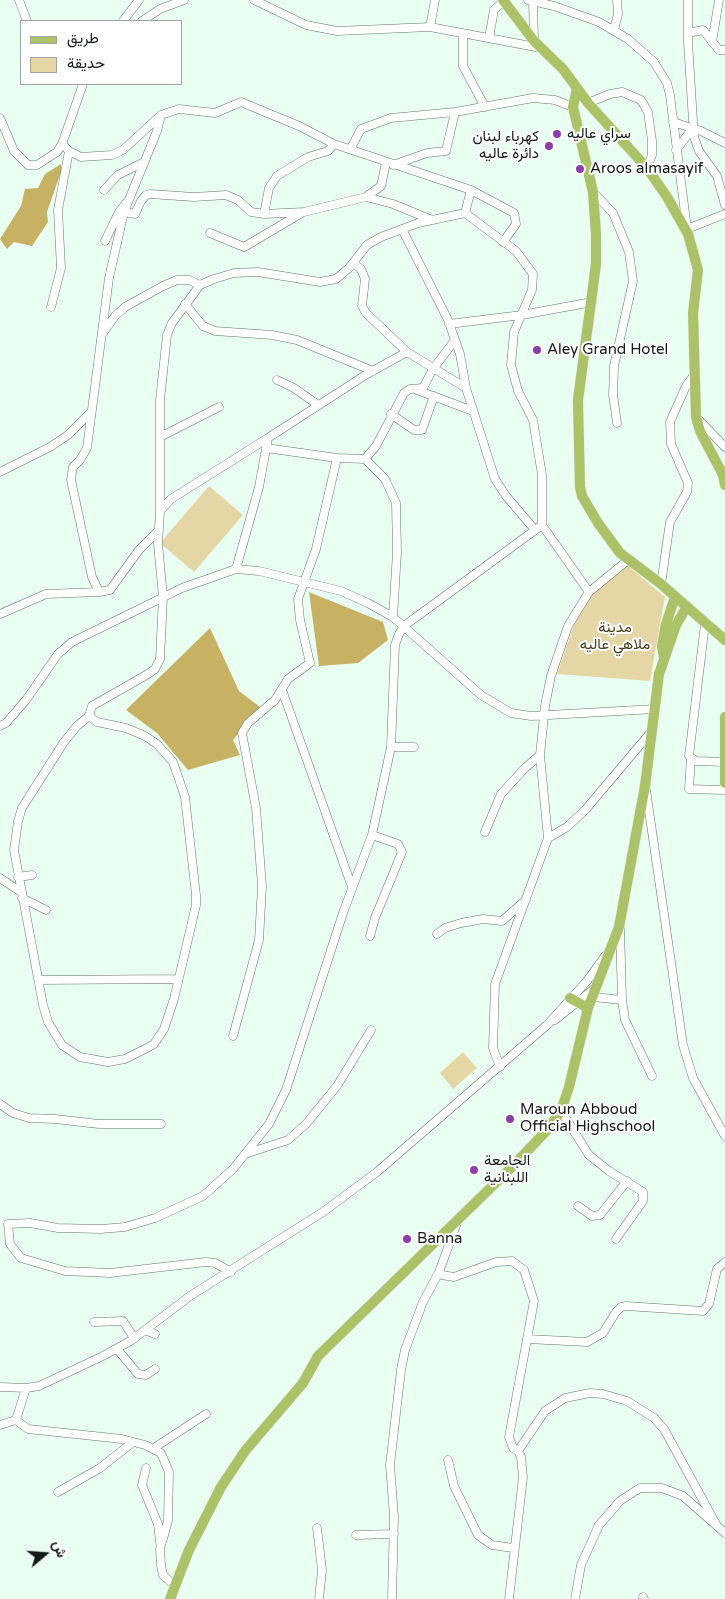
<!DOCTYPE html>
<meta charset="utf-8">
<style>
body{margin:0}
#map{position:relative;width:725px;height:1599px;overflow:hidden;background:#e9fff1;font-family:"Varela Round",Vazirmatn,sans-serif}
canvas{display:block}
.legend{position:absolute;left:20px;top:20px;width:162px;height:65px;box-sizing:border-box;background:#fff;border:1px solid #a0a3a1;margin:0;padding:6px 9px;list-style:none;font-size:15px;color:#121a15}
.legend li{display:flex;align-items:center;gap:10px;height:25px}
.legend b{width:25px;border:1px solid #a0a3a1}
.north{position:absolute;left:20px;top:1529px;width:50px;height:50px;-webkit-text-stroke:4px #fff;paint-order:stroke;rotate:72deg;font-size:14px;font-weight:700;line-height:20px;text-align:center;color:#121a15}
.north::after{content:'';display:block;margin:auto;width:18px;height:22px;background:#121a15;clip-path:polygon(50% 0,100% 100%,50% 72%,0 100%)}
</style>
<div id="map">
<canvas width="725" height="1599"></canvas>
<ul class="legend">
<li><b style="height:6px;background:#acc266"></b>طريق</li>
<li><b style="height:14px;background:#e5d7a5"></b>حديقة</li>
</ul>
<div class="north">ش</div>
</div>
<script>
const g = document.querySelector('canvas').getContext('2d');
g.lineJoin = 'round';
function paint(path, color) { g.fillStyle = color; g.fill(path, 'evenodd'); }
const toPath = rows => new Path2D(rows.map(r => 'M' + r).join(''));
function strokePath(path, color, width, dash) { g.strokeStyle = color; g.lineWidth = width; g.lineCap = dash ? 'butt' : 'round'; g.setLineDash(dash || []); g.stroke(path); }
function write(font, color, halo, rows, align = 'center') {
  g.font = font + ' "Varela Round",Vazirmatn,sans-serif'; g.lineWidth = 4; g.setLineDash([]); g.textBaseline = 'middle'; g.strokeStyle = halo; g.fillStyle = color; for (const [text, x, y, turn = 0] of rows) {
    g.save(); g.translate(x, y); g.rotate((+turn || 0) * Math.PI / 180); g.textAlign = isNaN(turn) ? turn : align; if (halo) g.strokeText(text, 0, 0); g.fillText(text, 0, 0); g.restore();
  }
}
paint(toPath([
 [209,486,243,515,194,572,160,543],
 [627,565,665,597,650,681,557,674,575,622,588,597],
 [463,1052,477,1068,453,1089,440,1073]
]), '#e5d7a5');
paint(toPath([
 [61,164,61,172,47,212,48,222,32,246,14,242,7,249,0,239,21,206,25,189,38,188,45,174],
 [309,592,383,622,388,640,358,663,319,666],
 [210,628,239,691,260,707,233,740,240,755,188,770,157,733,126,710]
]), '#c7b162');
const minor = toPath([
 [19,0,27,21],
 [254,0,306,25,337,31,430,27,541,48],
 [528,0,554,6,599,22,628,39,654,62,667,83,670,95,687,229],
 [688,0,688,42,694,137,699,151,717,176,725,205],
 [533,1,534,41],
 [123,21,139,0],
 [142,21,160,9,184,0],
 [430,27,435,0],
 [614,30,618,14,617,0],
 [688,33,703,30,719,50,725,50],
 [463,34,463,66,485,107],
 [489,38,494,10,504,1],
 [712,42,719,0],
 [588,103,610,94,622,92,641,100,648,112,652,141,652,155,647,168],
 [0,118,14,151,28,165,37,165,57,152,62,144,83,84],
 [673,122,701,131,725,143],
 [62,144,69,151,81,157,112,155,123,150,161,115,179,109,215,113,241,102,299,126,334,144],
 [351,148,361,129,391,118,455,112,533,98,555,100,573,107],
 [676,150,693,128],
 [393,165,427,153,446,151,455,112],
 [104,190,118,175,144,162],
 [471,190,514,213,516,224,503,242],
 [593,192,613,213,629,252,633,281,614,366,613,395,617,423],
 [366,197,381,186,386,163],
 [124,212,135,214,141,201,146,195,150,194,194,197,226,195,238,200,251,212,264,214],
 [432,220,393,204,366,197,304,212,264,214,269,188,277,176,308,157,328,151,334,144,471,190,465,213,516,251,533,274,532,290,514,332,511,365,518,391,533,420,542,475,542,525,589,592,628,560],
 [402,229,448,320,460,354,466,388,495,479,506,496,535,530],
 [687,229,725,214],
 [210,233,244,247,300,214],
 [105,241,119,212,126,203],
 [353,263,361,269,365,279,362,306,366,313,407,352,466,388],
 [185,304,203,326,215,331,272,335,297,340,373,371],
 [51,307,61,268,58,210,69,151],
 [449,324,522,315,592,302],
 [103,333,115,316,125,307,163,286,177,280,189,280,200,285],
 [277,380,294,388,318,405],
 [417,390,473,411],
 [391,414,414,430,422,430,434,396],
 [697,418,725,447],
 [160,437,219,407],
 [266,448,337,458,365,459],
 [0,472,50,447,68,435,91,412],
 [160,511,171,499,268,438],
 [158,531,139,550,110,590,99,592,92,577,71,480,73,467,80,460,87,448,109,278,124,212,157,131,161,115],
 [236,569,259,487,268,438,367,374,407,352],
 [661,584,670,522,687,492,688,483,671,444,670,422,686,386,695,374],
 [0,614,46,594,99,592],
 [393,617,397,552,396,503,385,479,365,459,376,446,404,393,410,389,423,388,433,369,455,340],
 [705,624,689,756,696,761,724,762],
 [282,690,352,887],
 [89,716,97,722,126,728,145,736,157,744,173,762,185,797,196,895,196,905,174,999,164,1029,154,1044,147,1048,125,1059,108,1062,80,1057,62,1045,48,1022,43,1005,14,850,18,821,22,808,64,742,77,726,89,716,92,706,148,674,155,669,160,659,163,597,158,544,160,511,160,400,167,335,172,323,200,285,214,279,234,273,258,272,320,282,336,279,349,268,367,245,381,237,418,223,465,213],
 [0,726,6,723,26,700,58,654,72,642,182,588,236,569,259,571,341,591,368,603,393,617,481,695,511,713,531,716,655,709],
 [391,747,414,747],
 [691,758,689,789,725,790],
 [646,790,683,1045,693,1078,725,1136],
 [485,832,501,794,525,768,540,755],
 [548,838,567,827,586,809,651,732],
 [18,877,32,875],
 [0,878,21,892],
 [22,898,46,910],
 [620,929,622,1000,625,1020,652,1076],
 [437,934,445,928,461,923,483,919,502,921,526,900],
 [370,936,375,918,402,852,398,844,372,835],
 [39,980,178,979],
 [593,997,622,1000],
 [555,1020,595,988],
 [233,1036,259,940,262,886,256,808,242,733,248,723,275,700,288,679,310,663,300,620,298,599,316,549,337,458],
 [500,1067,493,1048,495,984,548,838,540,755,545,706,551,676,568,626,589,592],
 [0,1104,13,1113,29,1118,55,1119,99,1124,161,1124],
 [561,1111,589,1155,609,1171,643,1192,643,1201,616,1239],
 [245,1154,288,1140,306,1124,337,1086,371,1030],
 [578,1206,592,1216,600,1215,627,1181],
 [458,1220,439,1272,442,1275,454,1277,496,1262,512,1261,524,1270,534,1301,509,1437,513,1448,518,1451,521,1457,523,1477,509,1599],
 [231,1272,215,1263,206,1262,110,1273,65,1271,21,1258,10,1244,8,1224,30,1223,58,1228,101,1229,125,1227,155,1218,203,1196,233,1169,269,1124,286,1090,343,913,372,835,391,747,395,645,399,634,404,626,542,525],
 [94,1322,123,1321,134,1338],
 [145,1330,155,1334],
 [527,1339,587,1342,603,1333,616,1312,621,1307,626,1306,703,1311,709,1304,717,1269,725,1262],
 [117,1349,138,1374,146,1375,155,1369],
 [0,1387,26,1388,39,1386,105,1355,132,1340,190,1296,323,1212,377,1172,547,1025,587,981,605,956],
 [16,1420,28,1429,122,1439,145,1445,161,1453,169,1472,168,1521,160,1549,161,1565,163,1575,174,1585],
 [16,1420,26,1388],
 [0,1425,16,1420],
 [154,1448,206,1414],
 [518,1451,545,1411,565,1398,590,1393,603,1394,627,1401,654,1418,664,1429,717,1526],
 [448,1460,454,1486,478,1535,492,1545,513,1548],
 [146,1468,142,1485,158,1524,160,1542],
 [58,1492,100,1468,133,1442],
 [317,1528,322,1570,319,1599],
 [356,1535,394,1534],
 [643,1597,644,1599],
 [392,1599,394,1517,390,1465,401,1370,405,1350,423,1302,439,1272],
 [575,1599,581,1565,599,1525,620,1501,640,1488,662,1488,683,1496,725,1533]
]);
const major = toPath([
 [503,0,534,41,563,69,588,103,647,168,667,197,688,234,698,270,693,313,696,417,700,431,723,475,725,485],
 [577,88,573,107,593,192,596,234,596,264,578,400,580,487,582,496,598,523,620,553,661,584,725,640],
 [664,657,662,646,666,624,675,597],
 [725,717,725,783],
 [570,998,588,1008],
 [170,1599,189,1550,221,1487,245,1451,303,1383,318,1356,515,1164,548,1129,561,1111,569,1087,588,1008,619,927,645,786,659,674,676,625,686,608]
]);
strokePath(minor, '#63766a', 9);
strokePath(major, '#e7e8e8', 11);
strokePath(minor, '#fff', 8);
strokePath(major, '#acc266', 10);
for (const [x, y, r, color] of [
 [557,134,5,"#8c3eae"],
 [549,146,5,"#8c3eae"],
 [580,169,5,"#8c3eae"],
 [537,350,5,"#8c3eae"],
 [510,1119,5,"#8c3eae"],
 [474,1170,5,"#8c3eae"],
 [407,1239,5,"#8c3eae"]
]) { const dot = new Path2D(); dot.arc(x, y, r, 0, 2 * Math.PI); g.fillStyle = color; g.fill(dot); strokePath(dot, '#fff', 2); }
write('15px', '#121a15', '#fff', [
 ["سراي عاليه",567,134],
 ["كهرباء لبنان",539,137,"right"],
 ["دائرة عاليه",539,154,"right"],
 ["Aroos almasayif",590,169],
 ["Aley Grand Hotel",547,350],
 ["Maroun Abboud",520,1110],
 ["Official Highschool",520,1127],
 ["الجامعة",484,1161],
 ["اللبنانية",484,1178],
 ["Banna",417,1239]
], 'left');
write('15px', '#473e1b', '#fff', [
 ["مدينة",615,628],
 ["ملاهي عاليه",615,645]
]);
</script>
